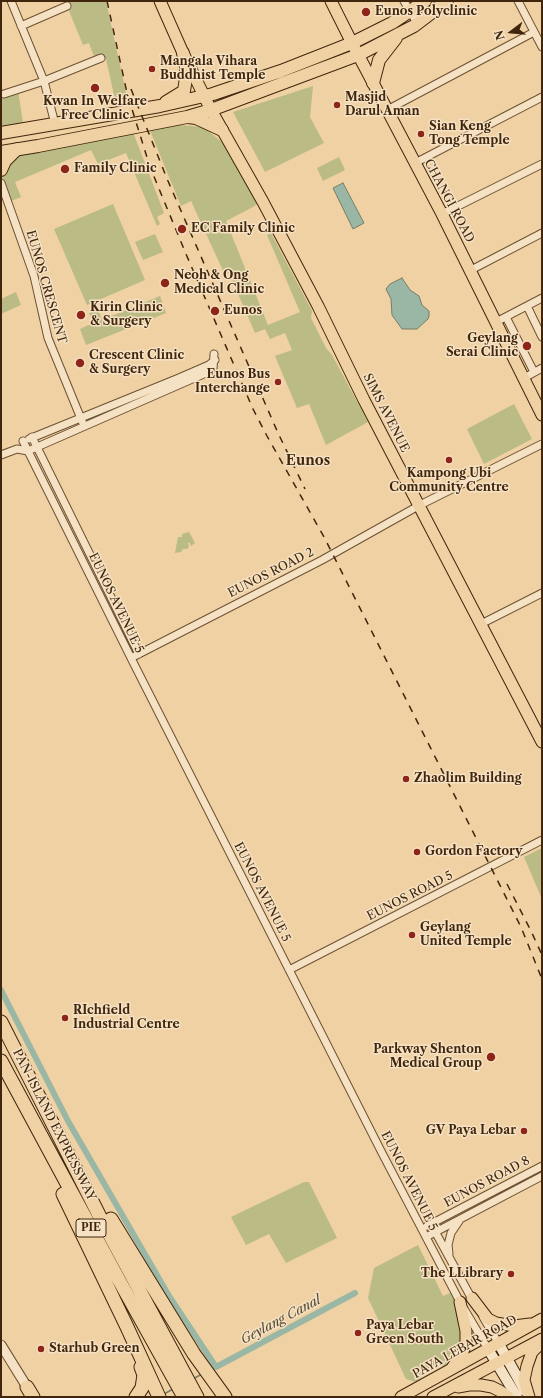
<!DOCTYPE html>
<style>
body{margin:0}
#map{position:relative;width:543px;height:1398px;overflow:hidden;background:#f0d1a3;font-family:"Libre Caslon Text",serif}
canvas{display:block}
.frame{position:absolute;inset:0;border:2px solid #40260d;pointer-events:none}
.north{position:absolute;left:491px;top:12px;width:40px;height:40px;-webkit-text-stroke:3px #f5e1c3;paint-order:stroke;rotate:254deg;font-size:11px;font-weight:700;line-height:16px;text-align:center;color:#40260d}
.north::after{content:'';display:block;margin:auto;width:14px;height:18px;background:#40260d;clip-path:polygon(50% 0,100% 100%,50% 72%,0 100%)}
</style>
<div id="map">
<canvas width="543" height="1398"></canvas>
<div class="frame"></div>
<div class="north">N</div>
</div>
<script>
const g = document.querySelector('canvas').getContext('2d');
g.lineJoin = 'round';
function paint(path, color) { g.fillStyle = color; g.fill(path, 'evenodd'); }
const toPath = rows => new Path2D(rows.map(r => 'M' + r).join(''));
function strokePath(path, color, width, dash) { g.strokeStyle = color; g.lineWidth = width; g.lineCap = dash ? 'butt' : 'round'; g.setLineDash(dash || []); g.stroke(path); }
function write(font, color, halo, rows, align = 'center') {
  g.font = font + ' "Libre Caslon Text",serif'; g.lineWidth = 3; g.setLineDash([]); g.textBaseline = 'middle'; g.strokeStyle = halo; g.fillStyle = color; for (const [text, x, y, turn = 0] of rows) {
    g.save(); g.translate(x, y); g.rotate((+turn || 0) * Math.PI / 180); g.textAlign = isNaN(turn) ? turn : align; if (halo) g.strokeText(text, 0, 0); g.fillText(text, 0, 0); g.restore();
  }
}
paint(toPath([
 [65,1,106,1,128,102,116,104,106,59,96,62,89,43,83,45],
 [313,86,310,117,324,143,265,172,233,112],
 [18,90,23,123,1,127,1,99,5,98,4,94],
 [168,124,203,127,222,142,235,158,258,203,253,207,226,221,268,325,300,312,267,235,271,233,312,311,311,318,326,348,332,355,368,422,326,445,309,404,297,408,275,356,292,350,285,333,270,339,265,329,255,333,229,273,225,275,191,201,181,206,149,128],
 [133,132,164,213,157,217,160,224,157,226,126,153,98,164,91,150,15,182,21,197,11,201,2,177,3,171,17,154],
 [339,157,345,170,323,181,317,168],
 [113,204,145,280,87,305,54,229],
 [155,234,163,252,143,260,135,242],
 [16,292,21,305,1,314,1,299],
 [160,296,166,313,86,345,80,329,93,323,89,313,98,309,102,320],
 [514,404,532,439,484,464,467,429],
 [189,532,195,543,191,546,189,542,188,543,189,547,187,549,183,549,181,552,175,553,178,537,182,537,182,534],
 [542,848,542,899,524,857],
 [304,1182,309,1182,337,1238,286,1263,269,1234,246,1245,231,1217],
 [418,1245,443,1296,453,1292,457,1303,463,1345,446,1368,438,1363,426,1370,419,1380,416,1382,406,1379,368,1298,374,1268]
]), '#babb85');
const water = toPath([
 [343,183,364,223,353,229,333,188,343,183],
 [402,278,410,290,419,296,422,305,429,311,429,316,428,319,417,329,402,329,392,315,391,299,386,289,390,284,402,278]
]);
paint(water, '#9ab7a5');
strokePath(water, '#767d68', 1);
strokePath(toPath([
 [212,1369,216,1367],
 [193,1379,202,1374],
 [164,1394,173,1389]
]), '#767d68', 1.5);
strokePath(toPath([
 [1,990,68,1121,169,1296,216,1367,355,1293]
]), '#9ab7a5', 6);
const minor = toPath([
 [11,1,44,81,55,124],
 [404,1,414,18,424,19],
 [518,1,542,47],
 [21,26,67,6],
 [4,94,44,81,101,58],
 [387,110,534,32],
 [415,163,542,97],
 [1,183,34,276,48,338,84,426],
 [442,214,542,164],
 [471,270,542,233],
 [527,306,542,337],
 [506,317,534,372],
 [496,322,542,298],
 [524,378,542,368],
 [32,437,139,654],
 [29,439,179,378,209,365,215,360],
 [23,441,134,664,382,1153,460,1302,488,1349],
 [1,455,17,449,28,451,206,373,213,369,214,354],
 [481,624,542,593],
 [131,658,322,560,420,505,542,444],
 [289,970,542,840],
 [431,1224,473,1301],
 [427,1226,542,1166],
 [426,1237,542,1176],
 [449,1254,448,1245,451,1233,459,1221],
 [483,1317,499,1344]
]);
const tertiary = toPath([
 [1,1345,27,1387]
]);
const secondary = toPath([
 [499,1344,525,1391],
 [488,1349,517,1397]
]);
const primary = toPath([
 [160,1,183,53,211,110,263,202,318,306,364,400,542,742],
 [331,1,352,43,442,214,542,415],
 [472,1298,488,1319,496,1323,514,1326,530,1324],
 [452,1368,463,1352,466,1342,466,1331,460,1302],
 [458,1387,469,1385,481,1385,492,1387,500,1391,508,1397],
 [401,1397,542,1319],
 [433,1397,542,1339],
 [529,1397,524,1380,527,1366,532,1352,542,1342]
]);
const trunk = toPath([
 [373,83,379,60,396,38],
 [166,102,184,91,186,78,186,66,183,53],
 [188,117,196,118,222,130],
 [1,133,160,106,213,94,281,71,352,43,392,23,425,1],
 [1,152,38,146,187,117,211,110,358,55,414,26,447,1],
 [1,170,5,161,17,149]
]);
const motorway = toPath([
 [1,1022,99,1215,197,1397],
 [1,1061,120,1282,184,1397],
 [63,1194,127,1327,159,1397],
 [111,1219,194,1354,225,1397],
 [27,1387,33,1397],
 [136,1397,142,1388,144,1375,141,1367]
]);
strokePath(minor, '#6c5132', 9);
strokePath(tertiary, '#6c5132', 11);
strokePath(secondary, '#40260d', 12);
strokePath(primary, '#40260d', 13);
strokePath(trunk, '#40260d', 14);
strokePath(motorway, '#40260d', 15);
strokePath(minor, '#f5e1c3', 7);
strokePath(tertiary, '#f5e1c3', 9);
strokePath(secondary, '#f5e1c3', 10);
strokePath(primary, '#f0d1a3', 11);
strokePath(trunk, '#f0d1a3', 12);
strokePath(motorway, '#f0d1a3', 13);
strokePath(toPath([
 [107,1,127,93,150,167,186,254,253,409,267,436,324,537,521,927,542,979],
 [131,89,168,181,278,433,305,489],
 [507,884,531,931,542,955]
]), '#40260d', 1.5, [7, 7]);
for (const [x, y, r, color] of [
 [366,12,5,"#8f2418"],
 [152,69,4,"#8f2418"],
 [95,88,5,"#8f2418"],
 [337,105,4,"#8f2418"],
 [421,134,4,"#8f2418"],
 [65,169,5,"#8f2418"],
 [182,229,5,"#8f2418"],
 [165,283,5,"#8f2418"],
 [215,311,5,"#8f2418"],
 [81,315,5,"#8f2418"],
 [527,346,5,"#8f2418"],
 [80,363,5,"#8f2418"],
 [278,382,4,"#8f2418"],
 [449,460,4,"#8f2418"],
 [406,779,4,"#8f2418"],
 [417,852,4,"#8f2418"],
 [412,935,4,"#8f2418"],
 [65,1018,4,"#8f2418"],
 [491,1057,5,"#8f2418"],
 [524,1131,4,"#8f2418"],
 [511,1274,4,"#8f2418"],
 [358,1333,4,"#8f2418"],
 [41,1349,4,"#8f2418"]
]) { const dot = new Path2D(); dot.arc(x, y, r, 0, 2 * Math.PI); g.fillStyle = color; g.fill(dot); strokePath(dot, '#f5e1c3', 1.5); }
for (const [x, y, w] of [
 [91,1228,30]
]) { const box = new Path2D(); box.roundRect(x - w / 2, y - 9, w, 18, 3); g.fillStyle = '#f5e1c3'; g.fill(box); strokePath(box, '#40260d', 1); }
write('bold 11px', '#40260d', null, [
 ["PIE",91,1228]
]);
write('bold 12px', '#40260d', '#f5e1c3', [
 ["Eunos Polyclinic",375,12],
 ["Mangala Vihara",160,62],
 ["Buddhist Temple",160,76],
 ["Masjid",345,98],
 ["Darul Aman",345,112],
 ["Kwan In Welfare",95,102,"center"],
 ["Free Clinic",95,116,"center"],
 ["Sian Keng",429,127],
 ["Tong Temple",429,141],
 ["Family Clinic",74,169],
 ["EC Family Clinic",191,229],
 ["Neoh & Ong",174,276],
 ["Medical Clinic",174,290],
 ["Kirin Clinic",90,308],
 ["& Surgery",90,322],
 ["Eunos",224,311],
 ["Geylang",518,339,"right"],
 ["Serai Clinic",518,353,"right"],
 ["Crescent Clinic",89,356],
 ["& Surgery",89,370],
 ["Eunos Bus",270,375,"right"],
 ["Interchange",270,389,"right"],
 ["Kampong Ubi",449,474,"center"],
 ["Community Centre",449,488,"center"],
 ["Zhaolim Building",414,779],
 ["Gordon Factory",425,852],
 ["Geylang",420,928],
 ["United Temple",420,942],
 ["RIchfield",73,1011],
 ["Industrial Centre",73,1025],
 ["Parkway Shenton",482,1050,"right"],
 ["Medical Group",482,1064,"right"],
 ["GV Paya Lebar",516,1131,"right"],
 ["The LLibrary",503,1274,"right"],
 ["Paya Lebar",366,1326],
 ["Green South",366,1340],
 ["Starhub Green",49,1349]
], 'left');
write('12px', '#40260d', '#f5e1c3', [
 ["CHANGI ROAD",449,201,62],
 ["EUNOS CRESCENT",46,287,74],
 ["SIMS AVENUE",386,413,63],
 ["EUNOS ROAD 2",271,573,-27],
 ["EUNOS AVENUE 5",116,603,64],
 ["EUNOS AVENUE 5",262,892,63],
 ["EUNOS ROAD 5",410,896,-27],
 ["PAN-ISLAND EXPRESSWAY",54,1125,63],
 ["EUNOS AVENUE 5",409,1181,63],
 ["EUNOS ROAD 8",487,1182,-28],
 ["PAYA LEBAR ROAD",465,1347,-29]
]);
write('italic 13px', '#564a33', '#f5e1c3', [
 ["Geylang Canal",281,1320,-28]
]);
write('bold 14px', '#40260d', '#f5e1c3', [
 ["Eunos",308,461]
]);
</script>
